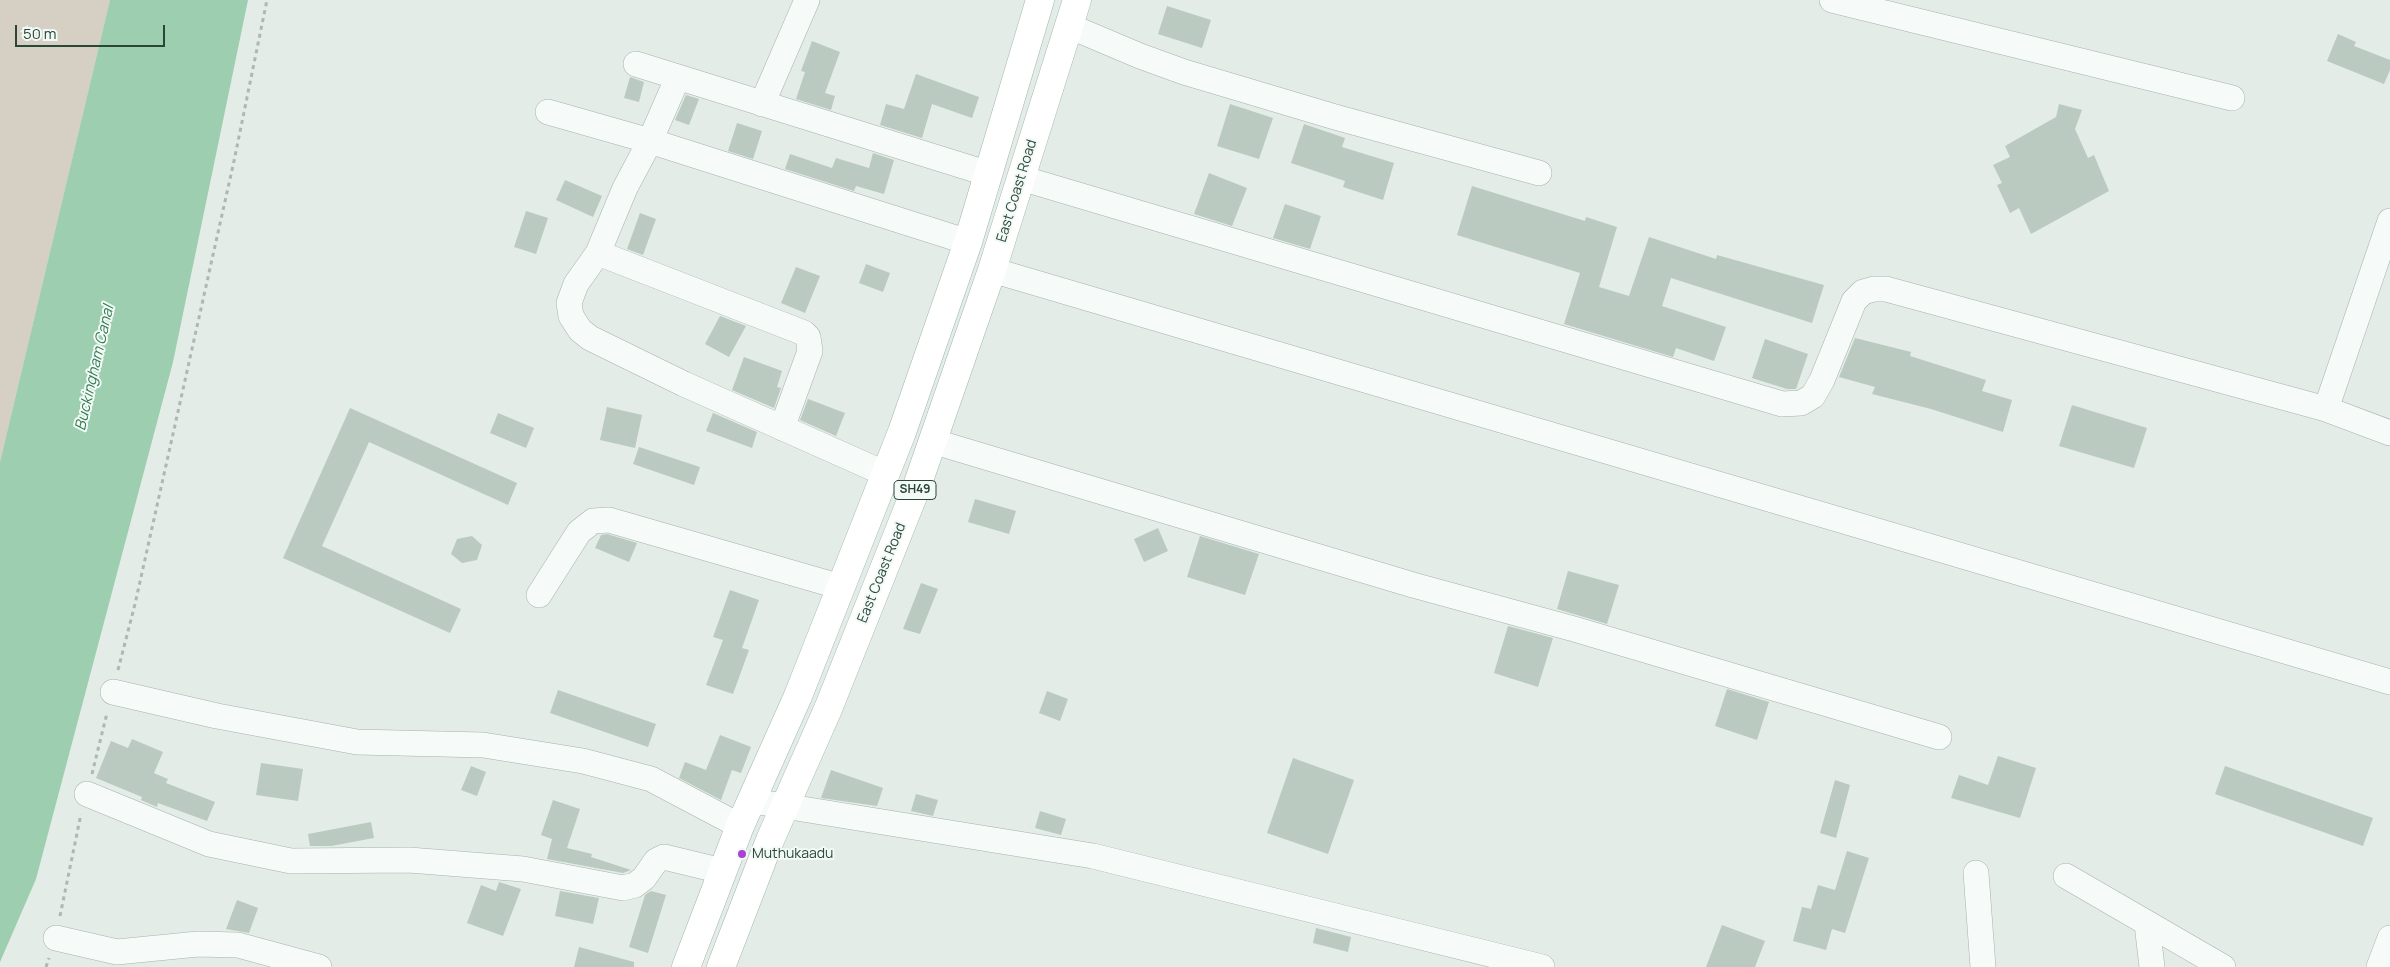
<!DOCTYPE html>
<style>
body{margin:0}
#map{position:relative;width:2390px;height:967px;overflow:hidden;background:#e3ece7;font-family:Manrope,sans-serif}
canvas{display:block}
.scale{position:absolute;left:15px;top:25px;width:150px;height:22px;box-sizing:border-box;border:2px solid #294637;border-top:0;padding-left:6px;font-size:15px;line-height:18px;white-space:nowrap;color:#294637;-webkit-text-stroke:4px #f3f9f6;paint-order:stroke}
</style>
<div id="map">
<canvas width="2390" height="967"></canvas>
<div class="scale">50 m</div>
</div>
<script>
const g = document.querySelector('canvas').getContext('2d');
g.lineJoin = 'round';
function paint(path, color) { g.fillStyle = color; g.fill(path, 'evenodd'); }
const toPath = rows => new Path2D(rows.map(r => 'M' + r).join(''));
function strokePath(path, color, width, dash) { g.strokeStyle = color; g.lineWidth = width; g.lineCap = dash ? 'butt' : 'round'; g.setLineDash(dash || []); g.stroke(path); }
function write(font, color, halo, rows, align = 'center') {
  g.font = font + ' Manrope,sans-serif'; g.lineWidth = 4; g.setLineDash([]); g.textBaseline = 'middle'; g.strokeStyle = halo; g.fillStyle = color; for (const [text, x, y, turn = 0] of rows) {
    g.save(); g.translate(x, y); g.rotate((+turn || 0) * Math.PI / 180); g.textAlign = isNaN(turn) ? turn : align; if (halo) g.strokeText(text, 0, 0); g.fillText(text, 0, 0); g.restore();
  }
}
paint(toPath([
 [0,0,110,0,0,462]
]), '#d6cfc4');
paint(toPath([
 [110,0,248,0,173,362,36,879,0,962,0,462]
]), '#9cceaf');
paint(toPath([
 [1167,6,1211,20,1202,48,1158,34],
 [2338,34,2356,42,2354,46,2390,60,2390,70,2384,84,2327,61],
 [812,41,840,52,825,93,835,96,831,110,796,99,805,72,801,71],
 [916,74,979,97,972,118,932,104,922,138,880,125,886,104,904,109],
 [630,77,644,82,639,102,624,98],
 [686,95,699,99,689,125,675,120],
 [1230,104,1273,118,1259,159,1217,146],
 [2059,104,2082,110,2075,129,2088,158,2094,155,2109,191,2031,234,2019,208,2010,213,1997,185,2002,183,1993,165,2010,157,2005,146,2056,117],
 [737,123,762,131,753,159,728,151],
 [1304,124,1345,138,1342,147,1394,163,1383,200,1343,187,1345,181,1291,163],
 [873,153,894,160,884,194,856,186,854,191,785,169,790,154,832,168,836,158,869,168],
 [1209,173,1247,188,1232,226,1194,214],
 [565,180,602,196,593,217,556,200],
 [1472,186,1585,221,1586,217,1617,227,1599,287,1629,296,1649,237,1716,259,1717,255,1824,285,1812,323,1671,278,1662,306,1726,327,1714,361,1676,348,1673,357,1564,324,1580,273,1457,235],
 [1285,204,1321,216,1310,249,1273,238],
 [526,211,548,218,536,254,514,247],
 [640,213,656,219,643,255,627,249],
 [866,264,890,273,883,292,859,283],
 [796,267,820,276,805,313,781,303],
 [720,316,746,326,729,357,705,344],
 [1855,338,1911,352,1910,356,1986,380,1982,391,2012,400,2003,432,1931,409,1872,394,1875,387,1839,377],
 [1765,339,1808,354,1796,389,1787,389,1752,378],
 [744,357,782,371,777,387,781,388,774,408,732,390],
 [808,399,845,413,836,436,800,420],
 [2072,405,2147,428,2134,468,2059,446],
 [607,407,642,415,635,448,600,440],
 [350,408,517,483,508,505,369,442,322,546,461,609,450,633,283,558],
 [498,413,534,428,526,448,490,433],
 [713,413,757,432,752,448,706,431],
 [639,447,700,467,694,485,633,464],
 [975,499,1016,511,1009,534,968,522],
 [1158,528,1168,551,1144,562,1134,539],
 [607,534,637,543,629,562,595,548,601,535],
 [472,536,482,545,477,560,462,563,451,554,457,539],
 [1200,536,1259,554,1245,595,1187,577],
 [1568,571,1619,585,1607,624,1557,609],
 [921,583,938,589,920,634,903,629],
 [730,590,759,600,742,648,749,650,733,694,706,685,723,640,713,637],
 [1508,626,1553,638,1538,687,1494,673],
 [1727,689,1769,702,1757,740,1715,726],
 [558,690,656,724,648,747,550,713],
 [1047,691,1068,699,1060,721,1039,713],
 [720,735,751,747,741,773,732,770,721,800,679,778,685,762,706,770],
 [132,739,163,752,154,773,168,779,166,783,215,802,207,821,158,803,157,807,141,800,142,797,96,778,111,741,128,748],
 [1998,756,2036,768,2020,818,1951,798,1959,775,1988,785],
 [1293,758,1354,780,1328,854,1267,833],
 [261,763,303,769,298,801,256,795],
 [471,766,486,772,477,796,461,790],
 [2225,766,2373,818,2363,846,2215,794],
 [831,770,883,788,877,806,821,798],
 [1835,780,1850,785,1836,838,1820,833],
 [916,794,938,800,933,816,911,811],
 [553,800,580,809,567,848,592,854,591,857,631,870,623,873,547,859,552,839,541,835],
 [1040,811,1066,819,1061,835,1035,828],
 [371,822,374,838,331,846,310,846,308,834],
 [1847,851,1869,858,1845,933,1832,929,1826,950,1793,941,1802,907,1811,909,1818,885,1835,890],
 [499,882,521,889,503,936,467,923,481,885,496,891],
 [560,891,599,898,593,924,555,916],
 [651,891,666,895,648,953,629,947,645,895],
 [237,900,258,908,249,933,226,929],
 [1722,925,1765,941,1755,967,1706,967],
 [1316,928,1351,937,1348,952,1313,943],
 [579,947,634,962,634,967,574,967]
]), '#bacac1');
const minor = toPath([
 [1832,0,2232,98],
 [1069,26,1140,56,1184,72,1335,117,1539,173],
 [636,64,989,174],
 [678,77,650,141,625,188,598,253,576,284,569,303,571,316,580,330,590,338,684,384,886,474],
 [762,104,807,0],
 [548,112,650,141,968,242],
 [1021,178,1782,404,1801,403,1813,396,1822,380,1854,301,1863,292,1874,289,1886,289,2326,409,2390,433],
 [598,253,804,333,808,337,810,351,782,428],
 [992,270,2390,682],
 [2326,409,2390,221],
 [932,441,1413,585,1574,629,1939,737],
 [539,595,579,532,593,521,609,520,841,587],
 [113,692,217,716,357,742,483,745,583,761,651,779,740,826],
 [87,794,209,844,291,861,409,860,523,869,623,888,635,885,644,878,656,861,664,857,722,871],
 [753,801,1093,856,1542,967],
 [1976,873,1983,967],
 [2066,876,2223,967],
 [2147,924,2152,967],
 [56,938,117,952,198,944,238,945,319,967],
 [2379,967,2390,938]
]);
const major = toPath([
 [686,967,740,826,798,696,902,432,968,242,1040,0],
 [721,967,770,840,828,709,917,486,992,270,1077,0]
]);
strokePath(minor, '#a4b4ab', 26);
strokePath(major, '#a1b8ac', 29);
strokePath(toPath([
 [118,670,135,604,234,161,267,0],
 [92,774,107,713],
 [60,916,81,814],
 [46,967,49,958]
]), '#acb9b3', 3, [4, 4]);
strokePath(minor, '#f6faf8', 25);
strokePath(major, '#fff', 28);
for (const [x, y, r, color] of [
 [742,854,5,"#ab42d7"]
]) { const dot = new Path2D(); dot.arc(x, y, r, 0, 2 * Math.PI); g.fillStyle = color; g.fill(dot); strokePath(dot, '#f3f9f6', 2); }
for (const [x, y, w] of [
 [915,490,42]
]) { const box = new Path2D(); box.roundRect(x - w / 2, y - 9.5, w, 19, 4); g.fillStyle = '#f3f9f6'; g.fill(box); strokePath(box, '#294637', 1); }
write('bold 12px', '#294637', null, [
 ["SH49",915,490]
]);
write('14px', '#294637', '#f3f9f6', [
 ["East Coast Road",1017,191,-73],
 ["East Coast Road",882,573,-68]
]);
write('14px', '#294637', '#f3f9f6', [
 ["Muthukaadu",752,854]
], 'left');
write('italic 15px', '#317c50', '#f3f9f6', [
 ["Buckingham Canal",95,368,-77]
]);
</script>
